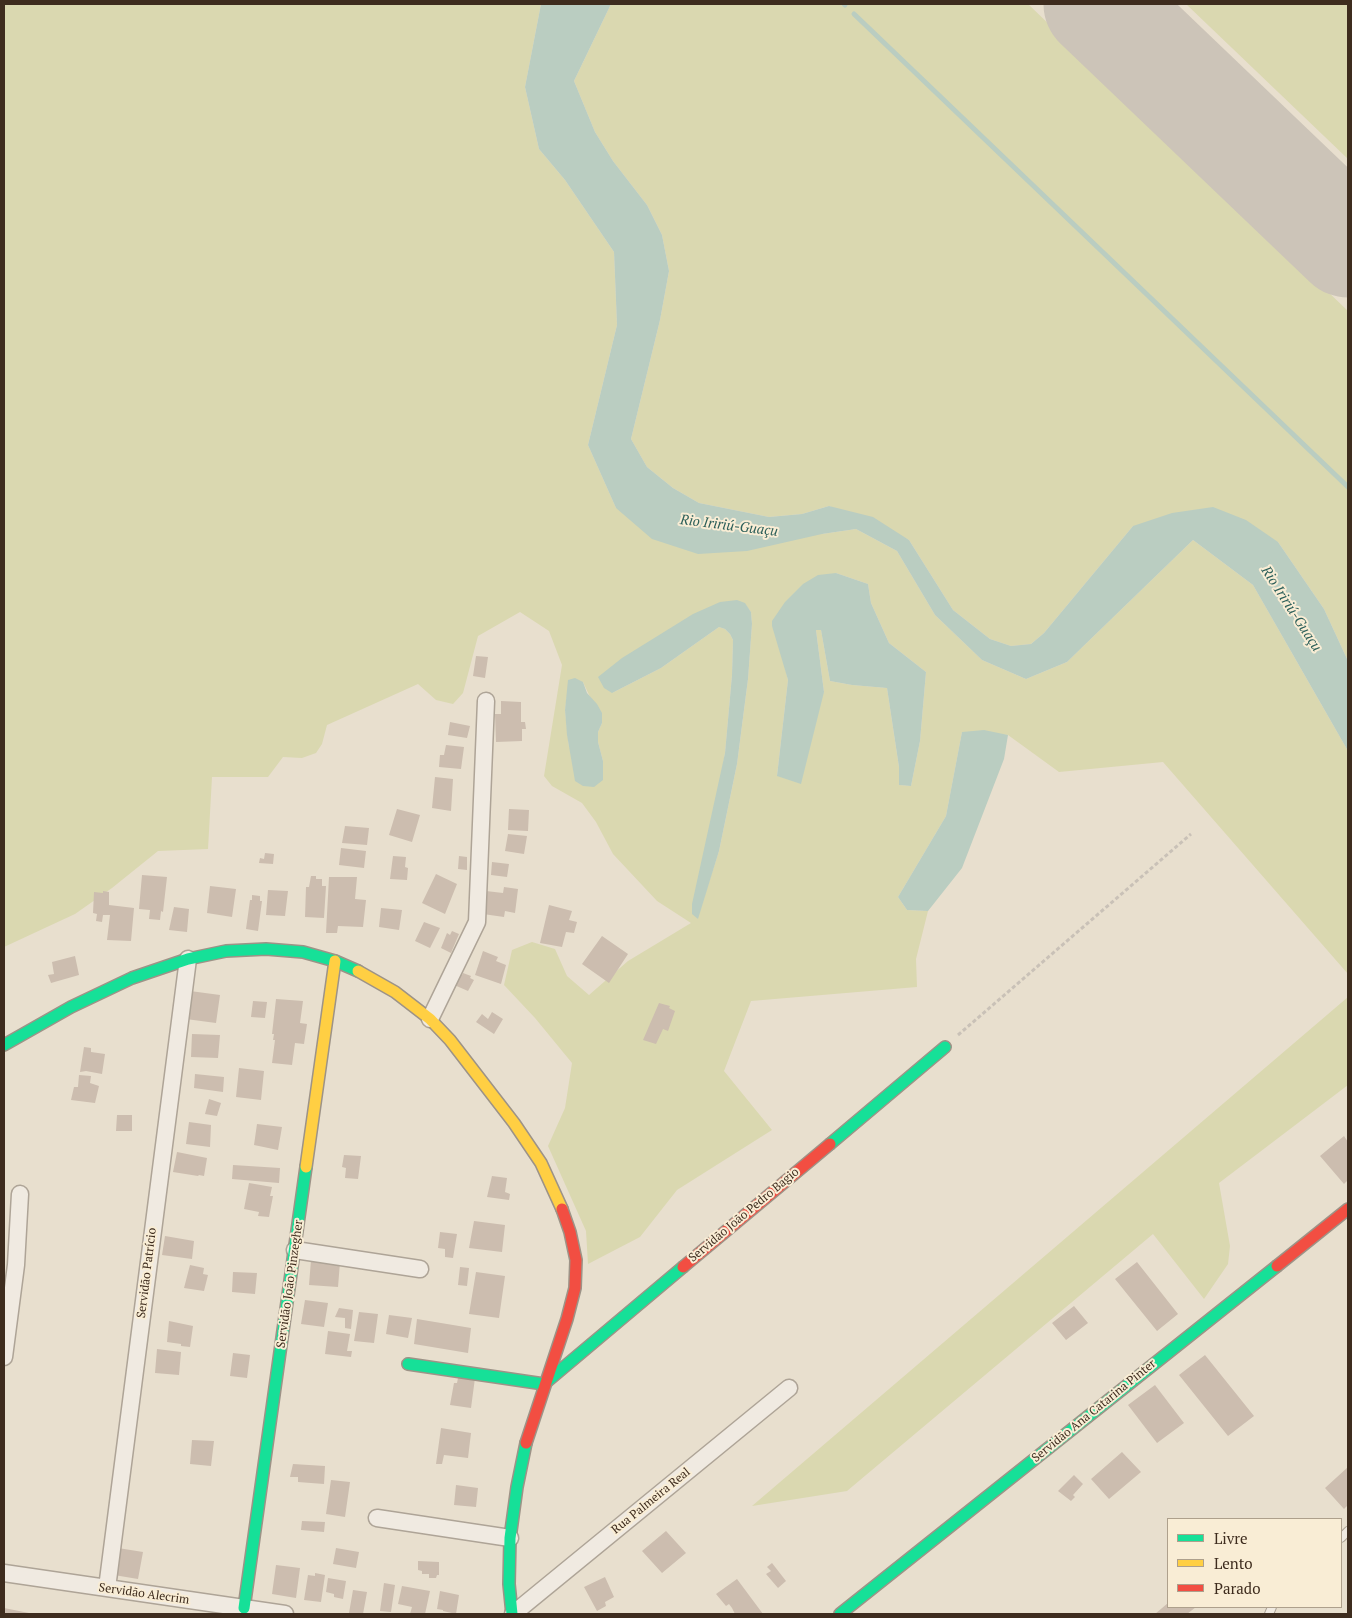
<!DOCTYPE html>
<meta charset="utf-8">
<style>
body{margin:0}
#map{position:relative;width:1352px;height:1618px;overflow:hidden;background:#e8dfce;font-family:"PT Serif",serif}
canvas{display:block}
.frame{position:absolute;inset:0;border:5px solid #3e2c1e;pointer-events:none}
.legend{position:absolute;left:1167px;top:1518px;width:175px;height:90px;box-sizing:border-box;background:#f9edd5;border:1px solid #aea08c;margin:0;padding:6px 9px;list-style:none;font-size:15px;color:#3e2c1e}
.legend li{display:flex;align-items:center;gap:10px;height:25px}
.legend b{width:25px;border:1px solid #aea08c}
</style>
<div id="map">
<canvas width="1352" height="1618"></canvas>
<div class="frame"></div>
<ul class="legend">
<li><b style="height:6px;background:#16e098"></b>Livre</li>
<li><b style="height:6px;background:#ffcf43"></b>Lento</li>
<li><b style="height:6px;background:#f24e42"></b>Parado</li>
</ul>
</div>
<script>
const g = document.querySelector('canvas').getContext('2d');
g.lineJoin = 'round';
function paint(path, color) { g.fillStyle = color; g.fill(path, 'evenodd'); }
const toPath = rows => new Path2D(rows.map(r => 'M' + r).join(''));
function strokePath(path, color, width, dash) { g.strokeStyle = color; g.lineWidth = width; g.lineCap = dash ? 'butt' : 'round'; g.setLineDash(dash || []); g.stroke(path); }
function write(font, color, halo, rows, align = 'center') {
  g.font = font + ' "PT Serif",serif'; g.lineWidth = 4; g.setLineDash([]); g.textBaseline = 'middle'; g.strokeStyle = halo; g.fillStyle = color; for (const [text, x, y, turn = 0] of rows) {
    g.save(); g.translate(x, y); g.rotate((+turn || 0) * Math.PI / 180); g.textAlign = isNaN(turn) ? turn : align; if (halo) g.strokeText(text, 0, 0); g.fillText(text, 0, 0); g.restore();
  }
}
paint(toPath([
 [4,4,541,4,525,87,539,149,565,180,614,252,617,325,588,445,616,508,822,534,856,529,897,551,935,615,982,660,1026,679,1067,662,1193,540,1253,585,1348,751,1348,974,1163,762,1059,772,1008,735,962,732,946,816,898,897,907,910,928,911,916,959,917,987,751,1001,724,1071,772,1130,677,1190,640,1237,588,1264,586,1231,548,1146,565,1108,572,1063,535,1018,504,985,512,950,532,942,555,949,567,976,589,995,628,961,691,923,657,901,613,854,596,822,582,803,552,786,544,776,562,665,549,631,520,612,478,636,463,693,453,704,436,700,418,684,327,725,322,744,316,753,302,758,283,757,268,777,212,777,208,849,158,851,112,888,75,914,4,947],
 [836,573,868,584,871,603,889,643,926,672,920,741,911,786,899,785,899,767,887,688,852,685,830,681,821,630,816,630,824,692,777,776,788,680,785,668],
 [745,604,751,612,752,624,748,679,737,764,719,851,697,919,725,753,732,675,733,640,730,634,725,629,719,627,661,668,612,693],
 [583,682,602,723,598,732,598,742,603,761,569,747,565,710,567,696],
 [611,4,1028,4,1348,311,1348,661,1324,609,1278,542,1133,526,1044,633,1031,644,1011,646,990,639,953,610,909,540,829,506,802,514,769,517,699,503,673,488,647,467,631,439,660,320,669,271,662,235,647,205,613,161,595,132,574,81],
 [1186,4,1348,4,1348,159],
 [1348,997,1348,1085,1219,1183,1230,1246,1228,1264,1204,1299,1153,1234,847,1491,752,1506]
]), '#dad8b0');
paint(toPath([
 [541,4,611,4,574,81,595,132,613,161,647,205,662,235,669,271,660,320,631,439,647,467,673,488,699,503,769,517,802,514,829,506,873,517,909,540,953,610,990,639,1011,646,1031,644,1044,633,1133,526,1172,513,1213,507,1246,520,1278,542,1324,609,1348,661,1348,751,1253,585,1193,540,1067,662,1026,679,982,660,935,615,897,551,856,529,822,534,747,551,698,554,652,539,616,508,588,445,617,325,614,252,565,180,539,149,525,87],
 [836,573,868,584,871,603,889,643,926,672,920,741,911,786,899,785,899,767,887,688,852,685,830,681,821,630,816,630,824,692,801,784,777,776,788,680,772,626,772,621,785,602,803,584,818,575],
 [737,600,745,603,751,612,752,624,748,679,737,764,719,851,698,919,692,914,692,904,725,753,732,675,733,640,730,634,725,629,719,627,661,668,612,693,604,688,598,677,622,658,693,614,720,602],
 [575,678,583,682,587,693,597,704,602,713,602,723,598,732,598,742,603,761,603,780,594,787,583,786,575,781,567,735,565,710,568,680],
 [984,730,1008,735,1004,759,962,868,928,911,907,910,898,897,946,816,962,732]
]), '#bacdc1');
strokePath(toPath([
 [844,4,845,5],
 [854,14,1348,487]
]), '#bacdc1', 5);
strokePath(toPath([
 [1098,4,1348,243]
]), '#ccc4b8', 109);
paint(toPath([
 [476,656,488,657,485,678,473,676],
 [501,701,521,702,521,722,525,722,526,729,522,729,522,741,496,742,495,714,501,714],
 [450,722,470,726,467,738,448,735],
 [446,745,464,747,461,769,439,767,440,755,444,755],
 [435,777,453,779,451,811,432,808],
 [397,809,420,815,412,842,389,835],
 [509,809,529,810,528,831,508,830],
 [345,826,369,828,367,845,342,843],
 [508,834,527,836,524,854,505,851],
 [341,848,366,851,364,868,339,865],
 [265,853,274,854,273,864,259,863,260,858,264,859],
 [393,856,406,857,405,867,408,868,407,880,390,879],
 [459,856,467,857,467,870,458,869],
 [492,862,509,864,507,877,491,875],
 [436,874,457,884,445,914,422,903],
 [142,875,167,877,163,912,161,911,160,920,149,919,150,910,139,909],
 [311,876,316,876,316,879,322,879,322,886,326,886,324,918,305,917,306,887,309,887],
 [329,877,357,877,355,899,366,900,363,927,338,926,337,933,326,933],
 [210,886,236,889,232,917,207,913],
 [504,887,518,889,515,913,505,911,504,917,483,914,486,891,503,893],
 [268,890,288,891,285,916,266,915],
 [103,891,109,892,109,905,134,908,131,941,107,940,110,915,103,915,102,922,96,921,97,914,93,913,94,892,103,893],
 [252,895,260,896,260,901,262,901,258,931,246,929,250,900,252,900],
 [549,905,572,911,569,920,577,922,574,933,566,932,562,947,540,943],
 [174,907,189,909,187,932,169,930],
 [381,908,402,910,399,930,379,927],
 [424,922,440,928,430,948,415,941],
 [452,931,459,934,451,953,441,948,447,933,450,935],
 [602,936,628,954,609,983,582,964],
 [483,951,498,957,496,961,506,965,501,984,475,975],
 [75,956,79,975,51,983,48,975,54,974,52,962],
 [457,972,462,975,463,973,471,976,470,978,474,980,468,991,452,984],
 [190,991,220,995,216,1023,186,1019],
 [276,999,303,1001,300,1023,307,1024,304,1044,295,1043,292,1065,272,1063,275,1040,273,1040,274,1034,272,1034],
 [253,1001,267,1002,265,1018,251,1017],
 [659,1003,670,1006,669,1008,675,1011,668,1031,663,1029,656,1044,643,1040],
 [492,1012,503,1019,494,1034,476,1022,482,1014,488,1019],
 [192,1034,220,1035,218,1058,191,1057],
 [84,1047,91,1048,91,1052,105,1054,102,1074,86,1071,80,1072],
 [239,1068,264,1071,261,1100,236,1097],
 [195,1074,224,1077,223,1092,194,1088],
 [79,1075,91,1076,90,1083,99,1086,95,1103,71,1100,74,1087,78,1087],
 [209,1099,221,1103,217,1116,205,1114],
 [117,1115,132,1115,132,1131,116,1131],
 [189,1122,211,1125,210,1147,186,1144],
 [257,1124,282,1127,278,1150,254,1145],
 [1344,1136,1348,1142,1348,1180,1344,1184,1320,1156],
 [177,1152,207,1158,204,1176,199,1175,198,1176,173,1172],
 [344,1155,361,1156,358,1179,345,1178,346,1168,342,1167],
 [233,1165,280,1168,279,1183,232,1179],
 [492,1176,507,1178,505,1192,510,1194,509,1200,487,1197],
 [249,1183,272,1187,270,1196,273,1196,269,1217,258,1216,259,1212,244,1209],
 [474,1221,505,1225,502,1252,469,1248],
 [440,1232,457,1234,453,1258,445,1257,445,1249,438,1248],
 [165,1236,194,1241,192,1259,162,1255],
 [311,1260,340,1262,338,1287,309,1285],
 [1137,1262,1178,1314,1157,1331,1115,1279],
 [190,1265,204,1268,203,1274,208,1275,204,1291,184,1288],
 [460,1267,469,1268,467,1286,458,1285],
 [233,1272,257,1273,255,1294,232,1292],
 [476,1272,505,1276,499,1318,469,1314],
 [305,1300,328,1303,324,1327,301,1324],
 [1074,1306,1088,1323,1066,1340,1052,1323],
 [339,1308,353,1310,351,1329,345,1328,345,1318,335,1317],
 [359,1312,378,1314,374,1343,354,1341],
 [389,1315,412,1318,408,1338,386,1334],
 [417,1319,471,1328,468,1353,414,1344],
 [169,1321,193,1326,190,1347,181,1346,181,1344,167,1342],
 [328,1331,350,1334,347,1351,352,1351,351,1357,325,1354],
 [157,1349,181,1352,179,1375,155,1373],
 [233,1353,250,1355,247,1378,230,1376],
 [1205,1355,1254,1416,1228,1436,1179,1375],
 [458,1378,475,1378,471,1408,450,1405,454,1383,457,1383],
 [1155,1385,1184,1423,1157,1443,1128,1405],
 [441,1428,471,1433,468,1458,444,1455,442,1464,436,1464],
 [192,1440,214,1441,211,1466,190,1464],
 [1122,1452,1141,1472,1109,1499,1091,1479],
 [293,1464,325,1466,324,1484,298,1482,298,1477,290,1477],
 [1348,1467,1348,1505,1344,1509,1325,1488],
 [1074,1475,1083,1484,1073,1495,1075,1497,1071,1501,1058,1491],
 [331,1480,350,1482,345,1517,326,1514],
 [456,1485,478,1488,476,1507,454,1505],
 [302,1521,325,1522,324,1532,301,1530],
 [666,1531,686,1553,662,1573,642,1551],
 [118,1548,143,1552,138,1579,114,1575],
 [336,1548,359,1552,356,1568,333,1564],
 [418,1561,439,1562,439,1575,437,1575,436,1578,429,1578,429,1574,422,1574,422,1571,418,1570],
 [772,1563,786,1581,778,1588,766,1574,771,1571,767,1567],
 [276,1565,300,1568,296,1598,272,1594],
 [315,1573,325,1575,321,1602,304,1600,308,1575,315,1576],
 [605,1577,614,1597,605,1602,606,1606,597,1611,584,1587],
 [328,1578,346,1581,343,1599,334,1597,334,1594,326,1592],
 [737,1579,763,1614,735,1614,732,1608,729,1604,726,1606,716,1594],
 [384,1583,395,1585,391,1612,380,1611],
 [402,1586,430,1591,425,1614,410,1614,412,1607,398,1604],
 [353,1590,367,1592,363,1614,349,1613],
 [440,1591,459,1595,456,1614,443,1611,443,1610,437,1609],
 [1168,1603,1168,1607,1196,1607,1187,1614,1155,1614],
 [4,1608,29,1613,29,1614,4,1614]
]), '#ccbdaf');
const lane = toPath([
 [1341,1538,1348,1531],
 [1269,1614,1272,1607]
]);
const street = toPath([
 [430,1019,477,922,486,701],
 [295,1250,420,1269],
 [4,1357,16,1265,20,1194],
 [377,1518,510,1538],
 [4,1573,285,1614],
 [107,1588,188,959],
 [513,1614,789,1388]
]);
const fast = toPath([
 [4,1045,71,1007,132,978,188,959,226,951,266,949,303,952,335,961,358,971],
 [830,1144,945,1047],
 [408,1364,544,1384,683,1267],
 [244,1608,306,1167],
 [512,1614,509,1584,510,1538,517,1487,526,1443],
 [840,1614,1277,1266]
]);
const slow = toPath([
 [358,971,395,992,430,1019,450,1040,514,1123,541,1163,562,1209],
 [306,1167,335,961]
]);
const jam = toPath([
 [1277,1266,1348,1209],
 [683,1267,830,1144],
 [526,1443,567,1319,575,1288,576,1260,570,1232,562,1209]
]);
strokePath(lane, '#aea497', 10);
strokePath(street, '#aea497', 19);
strokePath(fast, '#9d9387', 14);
strokePath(slow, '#9d9387', 14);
strokePath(jam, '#9d9387', 14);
strokePath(toPath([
 [958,1035,1191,834]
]), '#c9c1b7', 3, [4, 2.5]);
strokePath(lane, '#f0eae1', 8);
strokePath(street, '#f0eae1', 16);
strokePath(fast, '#16e098', 11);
strokePath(slow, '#ffcf43', 11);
strokePath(jam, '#f24e42', 11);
write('12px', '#3e2c1e', '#f9edd5', [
 ["Servidão João Pedro Bagio",744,1215,-40],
 ["Servidão Patrício",147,1273,-83],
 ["Servidão João Pinzegher",290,1284,-82],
 ["Servidão Ana Catarina Pinter",1094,1411,-39],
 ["Rua Palmeira Real",651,1501,-39],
 ["Servidão Alecrim",144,1594,8]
]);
write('italic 14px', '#2c5f59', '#f9edd5', [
 ["Rio Iririú-Guaçu",729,526,7],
 ["Rio Iririú-Guaçu",1291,609,57]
]);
</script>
